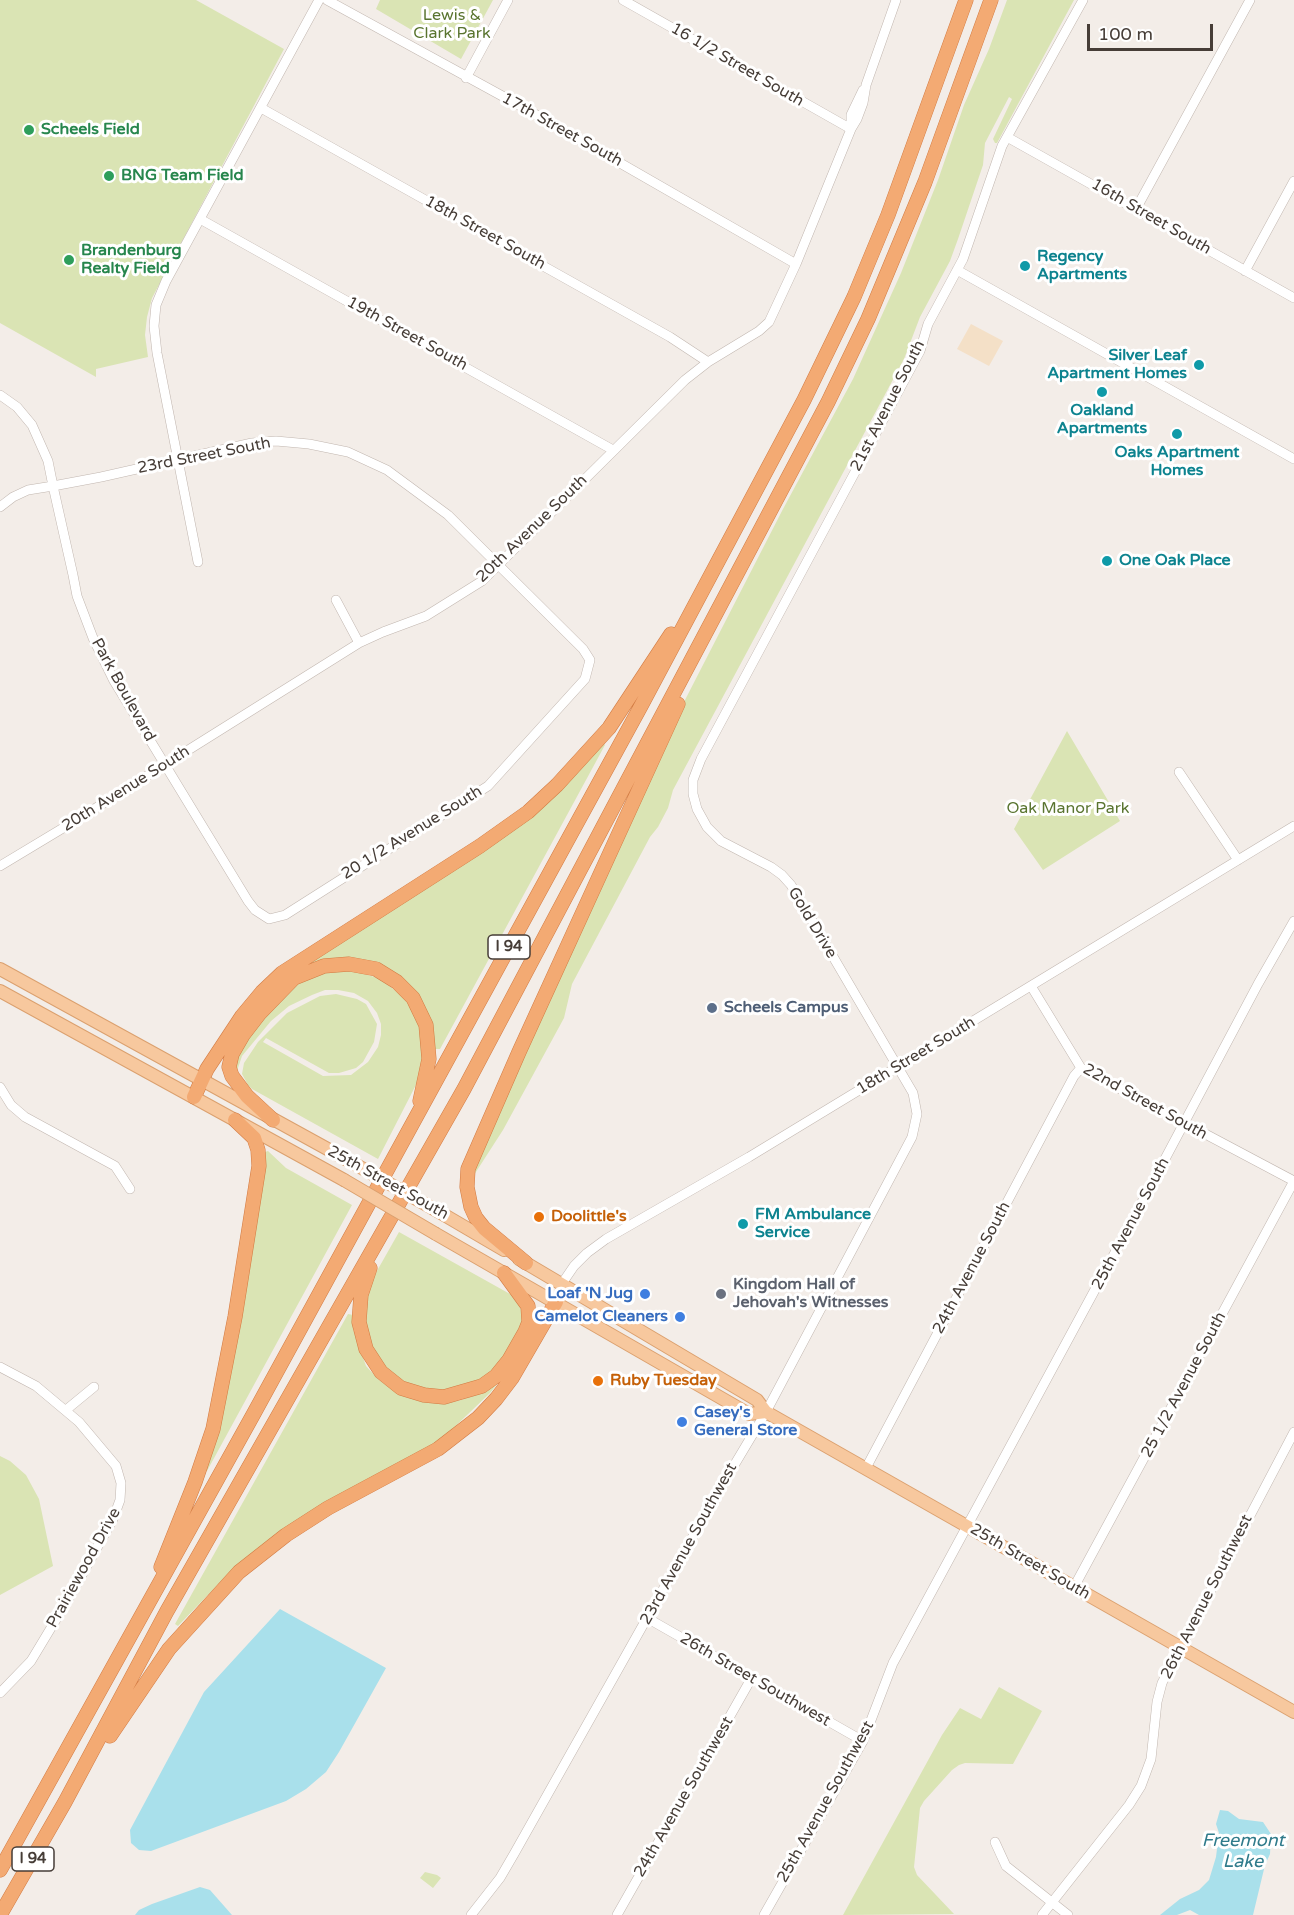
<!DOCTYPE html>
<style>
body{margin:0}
#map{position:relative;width:1294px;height:1915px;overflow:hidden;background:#f3ede8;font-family:"Varela Round",sans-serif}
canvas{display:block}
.scale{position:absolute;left:1087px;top:24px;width:126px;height:27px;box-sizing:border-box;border:3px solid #463d37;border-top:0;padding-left:8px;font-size:18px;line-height:21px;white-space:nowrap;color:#463d37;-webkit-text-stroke:4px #fff;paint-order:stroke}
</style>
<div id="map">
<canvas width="1294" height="1915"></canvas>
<div class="scale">100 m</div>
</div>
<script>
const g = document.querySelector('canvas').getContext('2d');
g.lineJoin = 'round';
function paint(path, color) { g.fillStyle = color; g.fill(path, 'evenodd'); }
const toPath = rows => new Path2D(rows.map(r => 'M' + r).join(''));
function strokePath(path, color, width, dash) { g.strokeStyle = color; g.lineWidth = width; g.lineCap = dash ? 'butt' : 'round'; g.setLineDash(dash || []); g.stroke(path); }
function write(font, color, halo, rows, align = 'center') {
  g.font = font + ' "Varela Round",sans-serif'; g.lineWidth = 6; g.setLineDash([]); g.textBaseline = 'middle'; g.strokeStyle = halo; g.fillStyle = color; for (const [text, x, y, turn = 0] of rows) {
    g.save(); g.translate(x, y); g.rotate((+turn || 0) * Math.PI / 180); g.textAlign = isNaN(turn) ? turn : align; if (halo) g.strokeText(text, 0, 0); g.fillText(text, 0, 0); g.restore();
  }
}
paint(toPath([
 [0,0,196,0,284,49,152,298,147,317,145,335,148,357,96,369,96,377,0,323],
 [380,0,493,0,461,59,376,9],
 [1007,0,1074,0,997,143,995,143,993,139,1012,99,1009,97,985,143,983,165,958,239,950,261,920,317,904,359,673,790,668,808,658,827,650,837,572,984,564,1018,503,1130,474,1175,471,1170,666,737,783,509,853,379,901,273,938,180,964,105,989,49],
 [1067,731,1120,821,1043,870,1014,829],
 [601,741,605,745,440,1049,434,1049,430,1024,376,965,302,969,300,965,448,872],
 [333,970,352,970,381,979,403,997,412,1008,420,1026,424,1048,420,1077,378,1159,252,1089,248,1085,242,1074,244,1063,258,1042,287,1013,320,996,336,994,357,999,366,1004,377,1024,374,1042,363,1062,356,1068,339,1073,329,1073,266,1038,263,1042,323,1076,351,1075,368,1062,378,1047,381,1035,381,1024,377,1013,368,1001,354,993,338,990,325,990,312,995,289,1006,271,1021,242,1056,237,1071,234,1065,253,1028,292,987,316,974],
 [268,1151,286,1168,352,1205,207,1471,203,1470,265,1152],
 [399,1232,510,1294,519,1305,522,1312,523,1323,520,1331,497,1368,479,1382,453,1392,409,1387,380,1366,363,1322,369,1285],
 [348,1314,353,1315,353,1329,366,1366,378,1379,393,1390,411,1398,434,1403,458,1401,478,1394,506,1373,490,1393,443,1438,227,1575,178,1626,175,1624],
 [0,1456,10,1461,26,1475,39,1499,53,1566,0,1595],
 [999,1687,1042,1711,1013,1764,965,1763,959,1765,952,1770,924,1801,920,1808,914,1867,917,1875,954,1914,843,1915,942,1735,960,1708,981,1719],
 [425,1872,437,1875,441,1878,433,1888,420,1878]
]), '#dae4b4');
paint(toPath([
 [971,324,1003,341,989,366,957,349]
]), '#f4e0c7');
paint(toPath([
 [280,1609,386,1668,339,1752,326,1772,306,1789,286,1801,151,1851,139,1850,131,1843,130,1830,204,1692],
 [1220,1810,1228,1811,1239,1819,1263,1822,1271,1834,1270,1854,1265,1865,1253,1915,1199,1915,1190,1910,1177,1915,1160,1915,1180,1899,1199,1890,1209,1880,1216,1857,1219,1833,1216,1824],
 [200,1887,210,1890,232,1915,135,1915,139,1910,152,1904]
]), '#a9e0eb');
const minor = toPath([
 [327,0,526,109,796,264],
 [623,0,851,129],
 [466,78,508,0],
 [261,108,670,337,708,362],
 [851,129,851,115,863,90],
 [1007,137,1294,298],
 [1136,209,1250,0],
 [200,219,613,450],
 [957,270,1294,459],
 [1245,271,1294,181],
 [0,395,17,407,32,425,48,461,53,486,73,575,77,596,93,638,114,681,248,901,255,910,269,919,285,915,488,786,585,679,590,660,583,649,448,515,387,470,348,452,309,444,276,441,252,443,101,477,53,486,28,490,13,497,0,507],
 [198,562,157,353,154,326,156,305,166,281,319,0],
 [336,600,359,643],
 [1179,772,1238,860],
 [0,866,83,816,359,643,383,632,426,616,482,581,685,380,708,362,759,331,769,322,796,264,851,129,857,119,863,103,866,85,896,0],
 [1031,986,1081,1068,1294,1181],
 [0,1087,11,1105,25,1117,115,1166,130,1189],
 [561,1285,574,1266,587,1253,606,1239,749,1157,1294,826],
 [0,1367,36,1386,79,1422,116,1466,121,1483,120,1500,113,1519,69,1598,31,1661,0,1693],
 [66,1410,94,1387],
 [866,1468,1074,1076,1081,1068],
 [1074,1587,1294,1181],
 [647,1618,863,1741],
 [995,1842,1006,1866,1068,1915],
 [471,1915,500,1878,514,1854,714,1499,766,1412,912,1137,917,1114,913,1093,791,885,782,875,771,867,721,841,707,827,697,809,693,794,693,780,701,759,920,351,928,324,963,259,1002,146,1083,0],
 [617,1915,751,1679],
 [764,1915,863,1741,893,1663,1124,1236,1258,984,1294,921],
 [1042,1915,1129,1805,1141,1786,1151,1759,1157,1702,1162,1683,1294,1432]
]);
const major = toPath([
 [0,969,353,1163],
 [0,991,344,1180],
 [446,1216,504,1250],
 [436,1234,749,1414,766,1412],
 [519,1259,757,1400,766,1412,1294,1712]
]);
const highway = toPath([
 [194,1097,207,1069,242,1016,262,992,282,973,480,846,528,812,557,785,609,728,671,634],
 [273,1120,247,1096,232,1076,229,1067,232,1054,243,1035,260,1013,294,978,324,966,349,964,376,969,397,982,413,998,426,1025,429,1059,420,1101],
 [526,1263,484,1228,476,1218,471,1207,467,1187,468,1169,519,1052,678,704],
 [370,1268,361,1295,359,1322,366,1349,381,1372,401,1388,424,1395,444,1397,482,1386,496,1376,509,1360,525,1332,529,1322,528,1306,504,1273],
 [161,1567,195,1482,213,1429,235,1317,259,1166,258,1150,254,1138,235,1120],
 [110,1736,169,1649,239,1572,286,1535,328,1508,438,1449,478,1418,496,1399,512,1378,556,1302],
 [0,1870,253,1415,641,706,804,400,854,297,888,215,966,0],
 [0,1915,65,1802,167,1611,464,1089,828,402,868,319,925,182,991,0]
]);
strokePath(minor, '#c1b6af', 10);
strokePath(major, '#dba06e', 14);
strokePath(highway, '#d27b43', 15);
strokePath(minor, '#fff', 9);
strokePath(major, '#f7c89e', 12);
strokePath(highway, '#f3aa73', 14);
const majorBridge = toPath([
 [353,1163,446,1216],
 [344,1180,436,1234]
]);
strokePath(majorBridge, '#dba06e', 14, []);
strokePath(majorBridge, '#f7c89e', 12);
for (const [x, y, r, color] of [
 [29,130,6,"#2e9e5b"],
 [109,176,6,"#2e9e5b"],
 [69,260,6,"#2e9e5b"],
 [1025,266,6,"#0f9aa8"],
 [1199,365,6,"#0f9aa8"],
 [1102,392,6,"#0f9aa8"],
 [1177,434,6,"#0f9aa8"],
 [1107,561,6,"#0f9aa8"],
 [712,1008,6,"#5c6f8a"],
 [539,1217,6,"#e8710a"],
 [743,1224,6,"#0f9aa8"],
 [645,1294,6,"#3f7fe0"],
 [721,1294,6,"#6b7280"],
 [680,1317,6,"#3f7fe0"],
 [598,1381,6,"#e8710a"],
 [682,1422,6,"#3f7fe0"]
]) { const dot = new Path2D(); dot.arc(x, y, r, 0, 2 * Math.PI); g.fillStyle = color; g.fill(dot); strokePath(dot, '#fff', 2); }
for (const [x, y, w] of [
 [509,947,42],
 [33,1859,42]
]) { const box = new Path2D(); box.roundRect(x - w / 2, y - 12, w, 24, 4.5); g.fillStyle = '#fff'; g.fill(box); strokePath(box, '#463d37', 1.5); }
write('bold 15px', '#463d37', null, [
 ["I 94",509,947],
 ["I 94",33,1859]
]);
write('16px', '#59742f', '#fff', [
 ["Lewis &",452,16],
 ["Clark Park",452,34],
 ["Oak Manor Park",1068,809]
]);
write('16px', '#463d37', '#fff', [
 ["16 1/2 Street South",737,65,30],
 ["17th Street South",562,130,29],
 ["16th Street South",1151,217,30],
 ["18th Street South",485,233,29],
 ["19th Street South",407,334,29],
 ["21st Avenue South",888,406,-63],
 ["23rd Street South",204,456,-11],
 ["20th Avenue South",532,529,-44],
 ["Park Boulevard",123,690,61],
 ["20th Avenue South",126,789,-32],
 ["20 1/2 Avenue South",412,833,-32],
 ["Gold Drive",812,923,59],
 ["18th Street South",916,1056,-31],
 ["22nd Street South",1145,1102,29],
 ["25th Street South",388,1183,29],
 ["25th Avenue South",1131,1224,-62],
 ["24th Avenue South",972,1268,-62],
 ["25 1/2 Avenue South",1184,1385,-62],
 ["23rd Avenue Southwest",689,1544,-61],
 ["25th Street South",1030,1562,30],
 ["Prairiewood Drive",84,1568,-61],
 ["26th Avenue Southwest",1207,1597,-63],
 ["26th Street Southwest",755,1680,30],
 ["24th Avenue Southwest",684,1797,-60],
 ["25th Avenue Southwest",826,1802,-61]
]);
write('bold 16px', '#27864d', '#fff', [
 ["Scheels Field",41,130],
 ["BNG Team Field",121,176],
 ["Brandenburg",81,251],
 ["Realty Field",81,269]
], 'left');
write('bold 16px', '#0d838f', '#fff', [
 ["Regency",1037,257],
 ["Apartments",1037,275],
 ["Silver Leaf",1187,356,"right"],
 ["Apartment Homes",1187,374,"right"],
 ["Oakland",1102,411,"center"],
 ["Apartments",1102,429,"center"],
 ["Oaks Apartment",1177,453,"center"],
 ["Homes",1177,471,"center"],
 ["One Oak Place",1119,561],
 ["FM Ambulance",755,1215],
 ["Service",755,1233]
], 'left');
write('bold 16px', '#4e5e75', '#fff', [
 ["Scheels Campus",724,1008]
], 'left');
write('bold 16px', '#c56008', '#fff', [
 ["Doolittle's",551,1217],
 ["Ruby Tuesday",610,1381]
], 'left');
write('bold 16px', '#5b616d', '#fff', [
 ["Kingdom Hall of",733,1285],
 ["Jehovah's Witnesses",733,1303]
], 'left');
write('bold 16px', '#366cbe', '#fff', [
 ["Loaf 'N Jug",633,1294],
 ["Camelot Cleaners",668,1317],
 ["Casey's",694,1413,"left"],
 ["General Store",694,1431,"left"]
], 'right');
write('italic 18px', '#307b8b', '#fff', [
 ["Freemont",1243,1841],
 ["Lake",1243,1862]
]);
</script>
